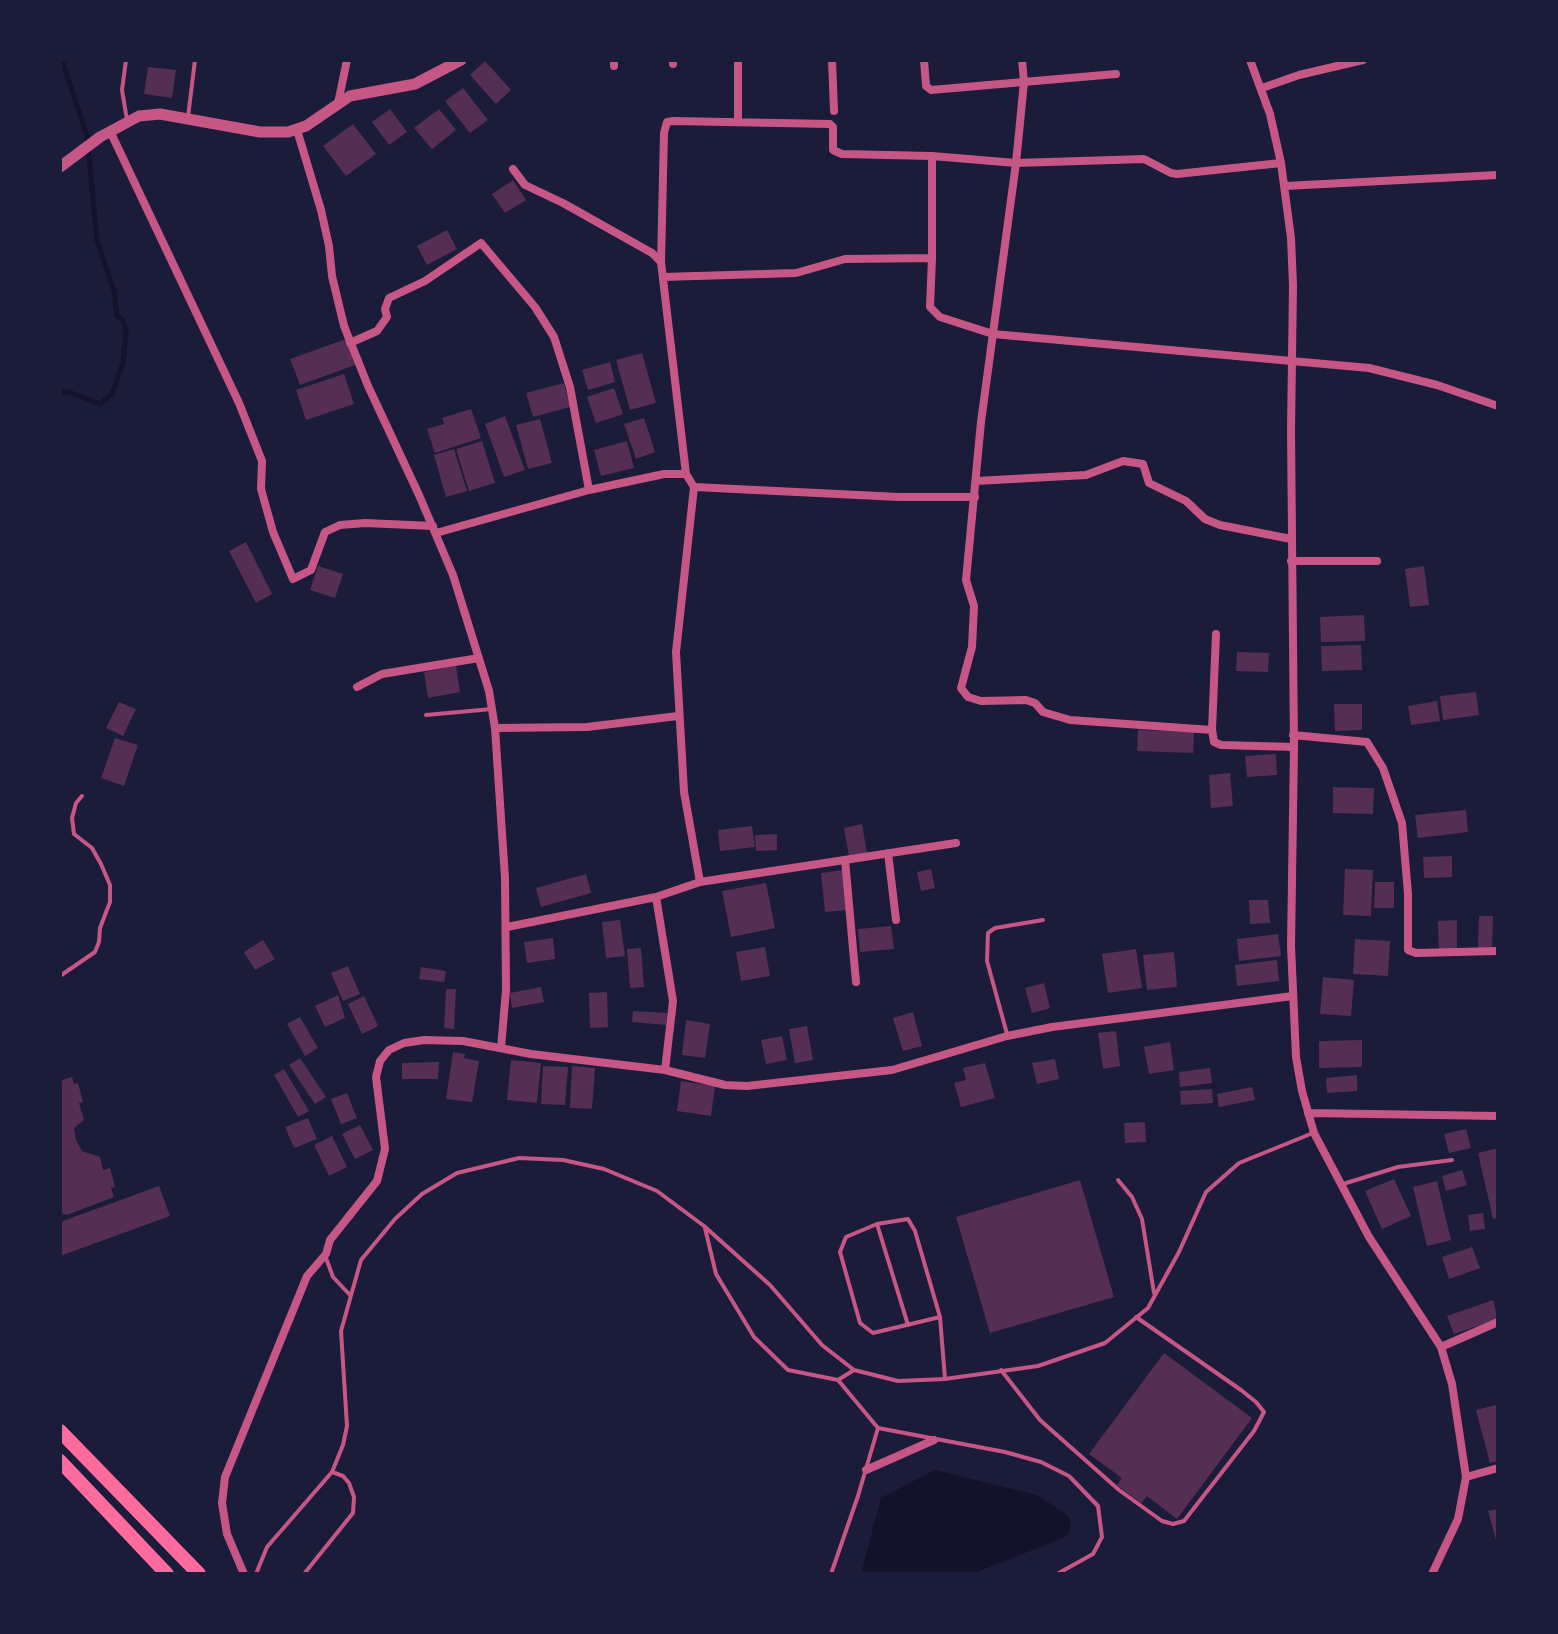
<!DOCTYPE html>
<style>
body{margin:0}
#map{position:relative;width:1558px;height:1634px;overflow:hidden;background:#1b1b3a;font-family:"Roboto Condensed",sans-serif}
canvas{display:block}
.frame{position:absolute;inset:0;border:62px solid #1b1b3a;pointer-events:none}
</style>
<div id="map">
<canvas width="1558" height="1634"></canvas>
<div class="frame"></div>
</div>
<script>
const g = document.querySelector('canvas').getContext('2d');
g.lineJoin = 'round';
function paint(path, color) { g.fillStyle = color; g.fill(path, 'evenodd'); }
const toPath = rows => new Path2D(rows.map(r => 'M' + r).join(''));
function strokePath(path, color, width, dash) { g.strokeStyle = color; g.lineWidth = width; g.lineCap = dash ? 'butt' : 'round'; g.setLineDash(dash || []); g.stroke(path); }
paint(toPath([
 [935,1470,1037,1495,1065,1513,1070,1520,1070,1532,1065,1537,972,1574,861,1574,881,1498]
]), '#12122b');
strokePath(toPath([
 [60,392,69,392,100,404,112,394,123,363,126,330,123,320,117,316,114,291,97,240,87,136,62,60]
]), '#12122b', 5);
paint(toPath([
 [485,61,511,90,496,104,470,75],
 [148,67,176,70,172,98,144,94],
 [463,88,488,120,470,133,445,101],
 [390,109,407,132,389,145,372,122],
 [439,109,456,130,432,149,414,128],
 [353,124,376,154,346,176,323,146],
 [513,180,526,200,505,213,492,194],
 [447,230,457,249,427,265,417,246],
 [346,339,355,365,300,385,290,359],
 [642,353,656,403,630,410,616,360],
 [610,362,615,382,588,390,582,370],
 [344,374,354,404,306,420,296,390],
 [564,383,570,407,533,417,526,393],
 [614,388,623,414,596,423,587,397],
 [471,409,481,438,435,453,427,429,444,424,442,418],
 [505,416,525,470,504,477,485,424],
 [644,418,655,452,636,459,624,424],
 [540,419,552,463,528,469,516,425],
 [482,441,495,483,469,491,456,449],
 [627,441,634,468,601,476,594,450],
 [454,449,467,491,446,497,434,455],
 [246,542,272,594,256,603,229,551],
 [318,566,343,574,335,598,310,590],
 [1424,566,1429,605,1410,607,1405,569],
 [1364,615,1365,641,1321,642,1320,617],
 [1361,645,1362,670,1322,671,1321,646],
 [1237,652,1269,653,1268,672,1236,671],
 [456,666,460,692,428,698,424,672],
 [1476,692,1479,715,1443,720,1440,696],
 [1437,701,1440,721,1411,725,1408,706],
 [119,702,136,709,123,736,106,728],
 [1334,704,1362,704,1362,730,1335,731],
 [1138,730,1194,732,1193,753,1137,751],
 [115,738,138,745,124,786,101,778],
 [1276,754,1277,775,1247,777,1245,756],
 [1230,773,1233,806,1211,808,1209,775],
 [1333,787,1374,788,1373,814,1333,813],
 [1466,810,1468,832,1418,838,1415,815],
 [862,824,867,853,849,856,844,828],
 [752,826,755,847,720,851,718,830],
 [777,834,777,850,756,851,755,835],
 [1452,856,1452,877,1424,878,1423,857],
 [931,869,935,888,921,891,917,872],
 [1345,869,1373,870,1371,916,1343,915],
 [843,870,847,910,825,912,821,873],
 [586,874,591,893,541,907,536,888],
 [1375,882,1394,882,1394,908,1374,908],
 [766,883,775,928,731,937,722,891],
 [1249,900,1268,900,1270,923,1250,924],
 [1479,916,1493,916,1492,950,1478,950],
 [620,920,625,956,606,958,602,922],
 [1457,920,1457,950,1439,951,1438,921],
 [891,926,894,949,860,952,858,929],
 [1278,934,1281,956,1239,961,1237,939],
 [553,938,555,959,527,963,524,942],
 [1355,939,1390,941,1388,976,1353,974],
 [263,940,275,959,255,970,244,952],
 [765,947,770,976,741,981,736,952],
 [641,948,644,987,630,988,627,949],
 [1136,949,1142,988,1108,993,1102,954],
 [1174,952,1177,987,1147,990,1143,955],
 [1277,960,1279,981,1237,986,1235,965],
 [348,966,360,994,343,1001,331,973],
 [421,967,446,971,444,982,419,979],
 [1323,977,1354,980,1351,1016,1320,1014],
 [1044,983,1050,1008,1032,1013,1025,988],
 [541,987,544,1002,512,1008,510,993],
 [446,989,456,989,454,1029,444,1028],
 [607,992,608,1027,590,1028,589,993],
 [338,995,345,1018,325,1027,315,1006],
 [364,996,378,1026,362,1034,348,1004],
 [633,1011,667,1013,666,1025,632,1022],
 [913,1012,922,1046,903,1051,893,1018],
 [300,1017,318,1048,305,1056,287,1024],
 [686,1020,710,1024,705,1058,682,1055],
 [807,1026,813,1060,795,1063,789,1029],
 [1116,1031,1120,1066,1103,1069,1098,1033],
 [782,1036,787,1060,766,1064,761,1040],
 [1362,1040,1362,1067,1319,1068,1319,1041],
 [1170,1042,1174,1070,1149,1074,1144,1047],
 [453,1052,465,1054,464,1058,479,1061,472,1102,446,1099],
 [300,1058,326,1097,315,1104,289,1065],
 [1055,1059,1059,1079,1037,1084,1032,1063],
 [511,1060,541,1063,537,1103,507,1100],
 [439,1062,438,1079,402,1079,402,1063],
 [985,1063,995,1098,961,1107,954,1083,966,1080,963,1068],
 [543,1066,568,1067,565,1105,541,1104],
 [572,1066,595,1068,592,1109,570,1108],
 [1210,1068,1212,1083,1180,1087,1179,1072],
 [284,1069,309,1111,298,1117,274,1075],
 [1357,1075,1357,1091,1327,1093,1326,1078],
 [72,1077,74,1084,78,1083,83,1102,79,1103,84,1120,74,1128,76,1140,82,1151,100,1157,103,1170,110,1168,115,1187,111,1188,114,1197,67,1215,60,1213,60,1081],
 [681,1081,715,1086,711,1116,677,1111],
 [1252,1087,1255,1100,1219,1107,1217,1094],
 [1212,1089,1213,1103,1181,1105,1180,1091],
 [347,1093,357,1118,341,1124,331,1099],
 [308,1118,317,1139,294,1148,285,1127],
 [1145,1122,1146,1142,1125,1143,1124,1123],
 [360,1125,373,1150,355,1159,342,1134],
 [1466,1129,1471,1148,1449,1153,1444,1134],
 [332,1136,347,1167,329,1176,314,1145],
 [1498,1148,1498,1218,1493,1219,1478,1153],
 [1462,1170,1467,1185,1446,1191,1442,1176],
 [1394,1179,1411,1216,1382,1229,1365,1191],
 [1080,1180,1114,1297,990,1333,956,1217],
 [1437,1181,1451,1240,1427,1246,1413,1187],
 [159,1186,170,1216,60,1256,60,1222],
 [1483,1213,1485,1229,1470,1231,1468,1215],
 [1472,1247,1480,1268,1449,1279,1442,1257],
 [1493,1300,1498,1319,1454,1334,1447,1316],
 [1164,1353,1252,1418,1177,1519,1147,1496,1141,1503,1117,1485,1122,1478,1089,1454],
 [1496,1405,1498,1461,1490,1463,1476,1410],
 [1498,1509,1498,1544,1497,1544,1488,1511]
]), '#542f53');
strokePath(toPath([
 [126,60,122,90,127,120],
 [188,117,195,60],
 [426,715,492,709],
 [60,976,95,952,99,942,100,928,110,902,110,885,101,864,92,848,74,834,72,818,76,803,82,796],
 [1007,1034,987,961,988,933,995,928,1043,920],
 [1118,1180,1132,1197,1142,1219,1154,1293],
 [1343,1184,1398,1167,1452,1160],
 [908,1219,915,1231,940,1317,873,1333,860,1323,840,1252,846,1237,877,1224,908,1219],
 [877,1224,908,1325],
 [705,1228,716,1274,754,1337,788,1370,838,1380,878,1428,1005,1452,1041,1462,1069,1476,1098,1506,1102,1537,1093,1554,1057,1574],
 [326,1258,333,1277,350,1295],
 [940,1317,945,1379],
 [1001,1370,1040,1420,1119,1490,1162,1521,1173,1524,1184,1521,1254,1431,1264,1412,1256,1402,1241,1390,1136,1317],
 [838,1380,854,1370],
 [256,1574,267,1547,332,1472,343,1445,347,1426,341,1331,361,1260,395,1219,422,1194,457,1173,519,1158,563,1160,604,1169,657,1191,704,1226,770,1285,822,1345,854,1370,898,1381,945,1379,1038,1366,1105,1343,1148,1308,1179,1252,1206,1192,1239,1163,1313,1133],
 [304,1574,353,1513,354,1497,349,1483,343,1476,332,1472],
 [831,1574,858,1496,878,1428]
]), '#c65784', 4);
strokePath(toPath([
 [738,60,738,121],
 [832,60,834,111],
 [924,60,926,86,931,90,1116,74],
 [1022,60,1024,82,1016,163,981,422,966,580,974,606,972,647,961,688,968,697,981,701,1026,700,1035,703,1043,712,1070,720,1212,730],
 [1250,60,1270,114,1281,163,1291,238,1293,285,1291,431,1294,747,1291,946,1296,1057,1302,1091,1314,1133,1369,1237,1441,1347,1452,1384,1466,1477,1458,1519,1432,1574],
 [673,64,673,60],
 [614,66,614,60],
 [1262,88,1299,75,1363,60],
 [338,103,347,60],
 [297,130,321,210,329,246,332,276,344,326,368,386,419,495,453,575,489,691,495,728,505,878,506,990,501,1048],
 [110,131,239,403,262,461,261,489,273,532,293,579,311,570,325,532,340,525,365,523,433,526],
 [932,156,932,258,930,307,940,317,993,334,1369,368,1437,385,1498,406],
 [513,169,525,185,563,203,652,253,661,262,686,474],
 [1285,186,1498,175],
 [661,262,664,133,667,122,673,121,830,124,833,127,833,150,842,154,932,156,1016,163,1144,159,1171,173,1177,174,1281,163],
 [663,277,796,273,845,259,932,258],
 [350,343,377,331,387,317,385,309,389,298,425,281,481,243,535,307,554,337,570,387,589,490],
 [976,481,1086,475,1123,461,1143,464,1149,483,1186,501,1205,519,1220,525,1291,539],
 [694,487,899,497,975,497],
 [436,533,589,490,664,474,686,474,694,487,676,652,684,792,700,882,656,897,507,927],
 [1291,561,1377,561],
 [1216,634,1212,730,1214,742,1221,745,1294,747],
 [357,687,382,674,479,658],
 [495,728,587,727,678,716],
 [1293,735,1367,742,1383,768,1402,823,1408,894,1408,950,1416,953,1498,951],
 [888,853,896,920],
 [845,860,856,982],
 [700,882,956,843],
 [656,897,673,1001,665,1070],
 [1308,1113,1498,1116],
 [1441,1347,1498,1322],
 [866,1470,934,1440],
 [1466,1477,1498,1468],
 [244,1574,227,1534,222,1503,225,1477,307,1276,326,1254,330,1240,377,1181,385,1149,376,1077,380,1061,389,1050,404,1043,424,1040,463,1041,531,1054,665,1070,725,1085,747,1086,892,1070,1007,1036,1052,1027,1293,996]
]), '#c65784', 8);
strokePath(toPath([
 [60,167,100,137,139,116,160,114,260,132,288,132,306,126,350,96,415,84,461,60]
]), '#c65784', 11);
strokePath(toPath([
 [60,1431,199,1574],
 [60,1461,167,1574]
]), '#ff6b9d', 14);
</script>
